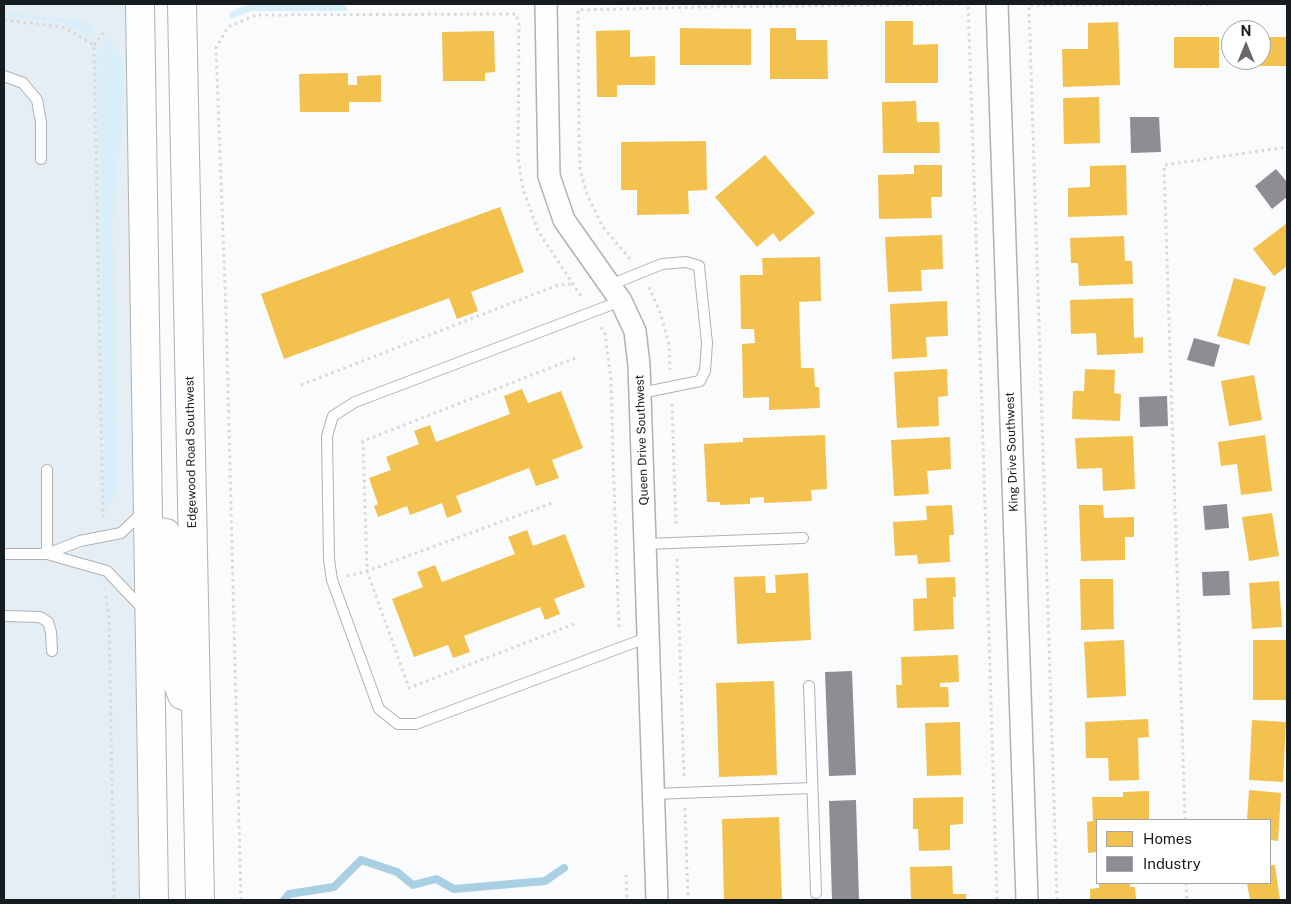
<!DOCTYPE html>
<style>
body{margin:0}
#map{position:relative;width:1291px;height:904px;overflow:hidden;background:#f9fbfd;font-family:"Public Sans",sans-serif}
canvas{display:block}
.frame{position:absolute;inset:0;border:5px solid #151d20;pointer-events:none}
.legend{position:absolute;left:1096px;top:819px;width:175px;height:65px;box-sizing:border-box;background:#fff;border:1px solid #a1a5a6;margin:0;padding:6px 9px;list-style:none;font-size:15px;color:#151d20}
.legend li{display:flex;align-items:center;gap:10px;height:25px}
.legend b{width:25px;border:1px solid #a1a5a6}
.north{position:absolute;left:1221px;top:20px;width:50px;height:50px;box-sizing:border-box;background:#fff;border:1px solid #a1a5a6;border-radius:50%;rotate:0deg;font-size:14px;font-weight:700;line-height:20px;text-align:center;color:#151d20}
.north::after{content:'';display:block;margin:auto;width:18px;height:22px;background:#656b6d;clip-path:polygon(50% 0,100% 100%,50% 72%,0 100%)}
</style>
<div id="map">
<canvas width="1291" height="904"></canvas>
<div class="frame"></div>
<ul class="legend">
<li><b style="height:14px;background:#f2c14e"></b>Homes</li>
<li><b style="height:14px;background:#8d8d92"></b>Industry</li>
</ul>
<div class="north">N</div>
</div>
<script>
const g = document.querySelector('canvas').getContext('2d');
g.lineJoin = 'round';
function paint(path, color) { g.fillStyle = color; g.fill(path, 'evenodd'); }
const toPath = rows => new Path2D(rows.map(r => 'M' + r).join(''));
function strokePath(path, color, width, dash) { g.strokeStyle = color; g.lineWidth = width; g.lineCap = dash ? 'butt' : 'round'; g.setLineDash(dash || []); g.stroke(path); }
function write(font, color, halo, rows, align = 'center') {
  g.font = font + ' "Public Sans",sans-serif'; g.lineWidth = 5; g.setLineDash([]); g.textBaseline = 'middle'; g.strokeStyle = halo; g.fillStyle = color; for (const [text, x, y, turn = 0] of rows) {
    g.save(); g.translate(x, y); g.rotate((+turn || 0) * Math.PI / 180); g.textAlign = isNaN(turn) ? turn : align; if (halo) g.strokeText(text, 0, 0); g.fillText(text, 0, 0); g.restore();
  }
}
paint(toPath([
 [4,4,140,4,154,900,4,900]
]), '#e4eef4');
paint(toPath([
 [252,5,344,5,348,11,251,11,231,19,229,13,243,6],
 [4,12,79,20,95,26,91,37,62,22,4,16],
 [109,39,119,53,122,62,124,71,124,84,121,131,113,219,117,483,114,497,105,513,97,50]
]), '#d8eef9');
paint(toPath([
 [885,21,913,21,913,45,938,44,938,83,885,83],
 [1118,22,1120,85,1063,87,1062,49,1088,49,1088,23],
 [680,28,751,29,751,65,680,65],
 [770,28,796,28,796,40,827,40,828,79,770,79],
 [630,30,630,57,655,56,655,85,617,85,617,97,597,97,596,31],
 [494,31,495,72,485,73,485,81,443,81,442,32],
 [1174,37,1219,37,1219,68,1174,68],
 [1261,37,1287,37,1287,66,1236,66,1236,60,1261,60],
 [348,73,348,85,357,85,357,76,381,75,381,102,349,102,349,112,300,112,299,74],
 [1099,97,1100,143,1064,144,1063,98],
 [916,101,917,122,939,122,940,153,883,153,882,102],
 [706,141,707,190,688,191,689,214,637,215,637,190,621,190,621,142],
 [765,155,815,213,780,242,773,233,757,247,715,197],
 [914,165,942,165,942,197,931,197,932,218,879,219,878,175,914,174],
 [1126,165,1127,215,1068,217,1068,188,1090,187,1090,166],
 [500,207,524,272,471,292,478,311,457,319,449,298,284,359,261,294],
 [1287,223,1287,266,1274,276,1253,249],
 [942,235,943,269,921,270,922,291,888,292,885,237],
 [1124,236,1125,261,1132,261,1133,284,1079,286,1078,263,1071,263,1070,238],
 [820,257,821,301,799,302,801,368,814,368,815,387,819,387,820,408,769,410,769,397,743,398,742,344,755,343,754,329,741,329,740,275,763,275,762,258],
 [1234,278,1266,287,1249,345,1217,336],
 [1133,298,1134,338,1143,337,1143,353,1097,355,1096,333,1071,334,1070,300],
 [947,301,948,336,926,337,927,357,892,359,890,304],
 [947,369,948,396,938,397,939,426,897,428,894,372],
 [1085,369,1115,370,1114,393,1121,394,1120,421,1072,419,1073,391,1084,391],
 [1254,375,1262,420,1229,426,1221,381],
 [522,389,528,403,561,391,583,448,552,460,559,478,536,486,529,468,456,496,462,512,447,518,442,503,410,515,407,506,378,517,374,506,378,504,369,478,391,470,386,457,419,444,414,431,430,425,436,442,510,414,504,396],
 [825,435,827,489,811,490,812,501,764,503,764,497,750,498,750,504,720,505,720,502,707,502,704,444,743,442,743,438],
 [1265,435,1272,491,1241,495,1237,464,1221,466,1218,442],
 [1133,436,1135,489,1103,491,1102,468,1077,469,1075,438],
 [950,437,951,469,927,471,929,494,894,496,891,440],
 [952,505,954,535,949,535,950,562,918,564,917,555,895,556,893,522,927,520,926,506],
 [1079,505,1103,505,1104,518,1134,517,1134,537,1125,537,1125,560,1081,561],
 [1272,513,1279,556,1249,561,1242,517],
 [527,530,533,546,565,534,585,587,554,599,560,614,545,620,540,607,464,636,470,652,453,658,448,645,414,657,392,599,423,587,417,572,435,565,442,582,515,554,508,537],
 [808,573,811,640,737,644,734,577,765,576,766,593,776,593,775,575],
 [955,577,956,597,953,597,954,629,914,631,913,599,927,598,926,578],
 [1080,579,1113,579,1114,629,1081,630],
 [1279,581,1282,627,1252,629,1249,583],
 [1124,640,1126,696,1087,698,1084,642],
 [1253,640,1286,640,1286,700,1253,700],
 [958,655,959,682,940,683,940,687,948,687,949,707,897,708,896,685,902,685,901,657],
 [774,681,777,775,719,777,716,683],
 [1148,719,1149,737,1138,738,1139,780,1109,781,1108,758,1086,758,1085,722],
 [1252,720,1286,722,1283,782,1249,780],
 [960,722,961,775,927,776,925,723],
 [1249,790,1281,793,1278,841,1270,840,1270,820,1247,820],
 [1149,791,1149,820,1097,820,1097,852,1088,853,1087,822,1093,821,1092,797,1123,797,1123,792],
 [963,797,963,824,950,825,950,850,919,851,918,829,913,829,913,798],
 [779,817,782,900,724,900,722,819],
 [1270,865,1275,865,1280,900,1250,900,1247,883,1270,883],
 [952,866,953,894,966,894,966,900,911,900,910,867],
 [1099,883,1130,883,1130,887,1135,887,1136,900,1090,900,1090,889,1099,888]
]), '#f2c14e');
paint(toPath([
 [1130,117,1159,117,1161,152,1131,153],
 [1276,169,1287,182,1287,197,1272,209,1255,186],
 [1194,338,1220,345,1214,367,1187,360],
 [1167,396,1168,426,1140,427,1139,397],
 [1227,504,1229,528,1205,530,1203,506],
 [1229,571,1230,595,1203,596,1202,572],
 [852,671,856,775,829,776,825,672],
 [856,800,859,900,832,900,829,801]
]), '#8d8d92');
strokePath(toPath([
 [284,900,289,894,334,887,361,860,397,872,413,885,436,879,454,889,545,881,564,868]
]), '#a8cfe2', 8);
const lane = toPath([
 [4,76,23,83,37,100,41,122,41,159],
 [610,285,662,264,686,262,699,266,707,343,705,371,700,381,641,393],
 [621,301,355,402,333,416,327,436,329,559,332,580,379,709,398,724,416,724,649,637],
 [646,544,803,538],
 [4,554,47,554,107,571,144,610],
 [47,554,80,541,121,533,144,511],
 [47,554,47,470],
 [4,616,40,617,48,622,51,632,52,651],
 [809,686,816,893],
 [654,794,812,788]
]);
const street = toPath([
 [546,4,549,176,564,220,621,301,635,331,639,365,657,900],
 [997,4,1027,900]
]);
const primary = toPath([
 [140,4,154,900],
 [182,4,200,900],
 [148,530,166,533,173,549,176,679,182,695,196,700]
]);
strokePath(lane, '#aeb2b5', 12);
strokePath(street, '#aeb2b5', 24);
strokePath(primary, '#aeb2b5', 30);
strokePath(toPath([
 [4,20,63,27,94,45,103,520],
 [94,45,106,30],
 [630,259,603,227,587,195,580,169,579,132,578,10,705,7,968,4,982,409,997,900],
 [649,287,660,312,669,345,670,370],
 [601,327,605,334,611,379,613,456,619,629],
 [301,385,558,285,573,284],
 [672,404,676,525],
 [677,559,684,777],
 [347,576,367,571,552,503],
 [106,596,109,615,114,900],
 [574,624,409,688,367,571,363,441,578,357],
 [685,808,688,900],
 [1185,820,1164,165,1287,147],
 [626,875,627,900],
 [1186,883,1187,900],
 [241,900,226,312,216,48,228,27,256,15,516,14,519,25,518,158,523,189,538,231,583,299],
 [1057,900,1029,5,1237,4]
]), '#d7d8d8', 3, [2.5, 4]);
strokePath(lane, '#fefeff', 10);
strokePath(street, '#fefeff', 21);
strokePath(primary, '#fefeff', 28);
write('12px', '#151d20', '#fff', [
 ["Queen Drive Southwest",642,440,-92],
 ["Edgewood Road Southwest",191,452,-91],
 ["King Drive Southwest",1012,452,-92]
]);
</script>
